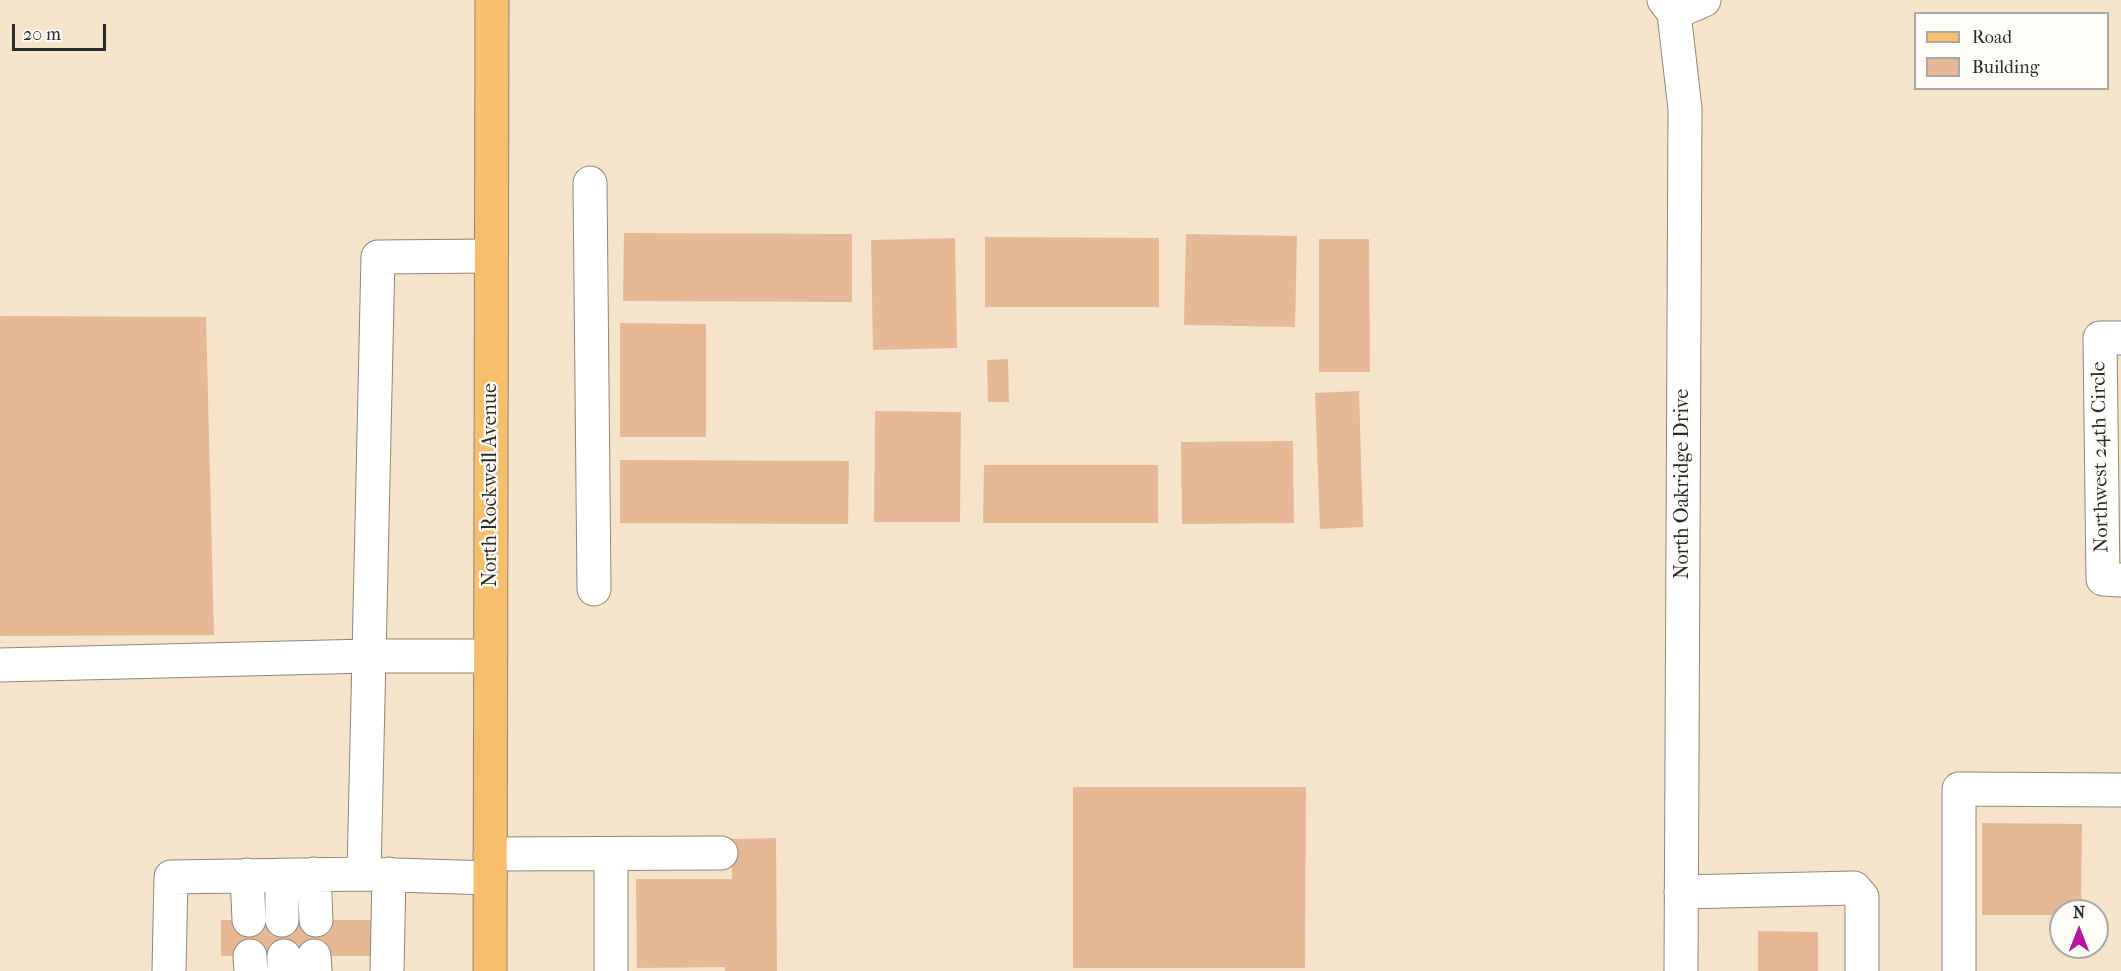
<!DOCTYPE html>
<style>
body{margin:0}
#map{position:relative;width:2121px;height:971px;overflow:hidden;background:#f5e3ca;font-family:"IM FELL French Canon",serif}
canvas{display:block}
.legend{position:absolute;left:1914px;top:12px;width:195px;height:78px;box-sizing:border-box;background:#fdfcf7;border:2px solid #a9a8a5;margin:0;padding:8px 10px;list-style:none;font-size:18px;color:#2b2b2b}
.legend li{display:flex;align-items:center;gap:12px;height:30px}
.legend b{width:30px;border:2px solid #a9a8a5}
.north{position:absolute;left:2049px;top:899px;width:60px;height:60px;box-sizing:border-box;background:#fdfcf7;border:2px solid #a9a8a5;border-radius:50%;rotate:0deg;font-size:16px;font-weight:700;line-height:24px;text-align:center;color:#2b2b2b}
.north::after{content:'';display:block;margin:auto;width:21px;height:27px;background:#b5179e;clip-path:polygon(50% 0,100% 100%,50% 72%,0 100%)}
.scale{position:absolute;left:12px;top:24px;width:94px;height:27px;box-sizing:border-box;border:3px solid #2b2b2b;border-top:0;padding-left:8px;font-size:18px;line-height:21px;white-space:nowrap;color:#2b2b2b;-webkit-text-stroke:4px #fdfcf7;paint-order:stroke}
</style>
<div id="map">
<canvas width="2121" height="971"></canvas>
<ul class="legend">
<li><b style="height:8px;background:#f7bf6c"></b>Road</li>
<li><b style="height:16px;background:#e6b894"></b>Building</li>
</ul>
<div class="north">N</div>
<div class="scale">20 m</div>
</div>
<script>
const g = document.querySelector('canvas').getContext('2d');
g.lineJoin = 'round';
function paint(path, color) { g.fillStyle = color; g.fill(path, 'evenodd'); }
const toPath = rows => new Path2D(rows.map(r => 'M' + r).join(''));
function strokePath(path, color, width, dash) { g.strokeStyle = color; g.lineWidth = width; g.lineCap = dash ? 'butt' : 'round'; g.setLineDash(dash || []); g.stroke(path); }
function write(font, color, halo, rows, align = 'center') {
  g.font = font + ' "IM FELL French Canon",serif'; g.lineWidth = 4.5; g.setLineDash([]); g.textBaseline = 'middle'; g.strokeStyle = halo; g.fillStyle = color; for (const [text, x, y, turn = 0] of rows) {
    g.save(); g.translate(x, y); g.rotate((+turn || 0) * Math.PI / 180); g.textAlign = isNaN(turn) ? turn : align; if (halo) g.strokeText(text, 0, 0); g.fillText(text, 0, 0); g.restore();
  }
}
paint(toPath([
 [624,233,852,234,852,302,623,301],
 [1186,234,1297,236,1295,327,1184,325],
 [985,237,1159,238,1159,307,985,307],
 [955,238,957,348,873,350,871,240],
 [1319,239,1369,239,1370,372,1319,372],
 [0,316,206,317,214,635,0,636],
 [620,323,706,324,706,437,620,437],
 [1008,359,1009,402,988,402,987,360],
 [1359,391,1363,527,1320,529,1315,393],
 [875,411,961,412,960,522,874,522],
 [1293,441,1294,523,1182,524,1181,442],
 [620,460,849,461,848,524,620,523],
 [984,465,1158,465,1158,523,983,523],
 [1073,787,1306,787,1305,968,1073,968],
 [1982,823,2082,824,2081,911,2061,911,2061,915,1982,915],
 [776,838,777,971,725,971,725,967,637,968,636,879,732,879,731,839],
 [221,920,373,920,373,956,221,956],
 [1758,931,1818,932,1818,971,1758,971]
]), '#e6b894');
const minor = toPath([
 [1664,0,1674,13,1685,109,1681,971],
 [1674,13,1704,0],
 [590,183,594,589],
 [2121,338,2100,338,2103,579,2121,580],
 [490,656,369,656,378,257,491,256],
 [0,665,369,656,364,874],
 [490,854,721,853],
 [611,854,611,971],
 [314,874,316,920],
 [247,875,249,920],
 [282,875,282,920],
 [1681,892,1854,888,1862,897,1862,971],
 [250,956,251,971],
 [284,956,284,971],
 [314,956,315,971],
 [169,971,171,877,364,874,490,878],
 [387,971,389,874],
 [1959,971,1959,789,2121,790]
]);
const major = toPath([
 [490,971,492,0]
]);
strokePath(minor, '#90877a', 35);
strokePath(major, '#90877a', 35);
strokePath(minor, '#fff', 33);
strokePath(major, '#f7bf6c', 33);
write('20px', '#2b2b2b', '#fdfcf7', [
 ["Northwest 24th Circle",2101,457,-91],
 ["North Oakridge Drive",1683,484,-90],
 ["North Rockwell Avenue",491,485,-90]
]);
</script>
